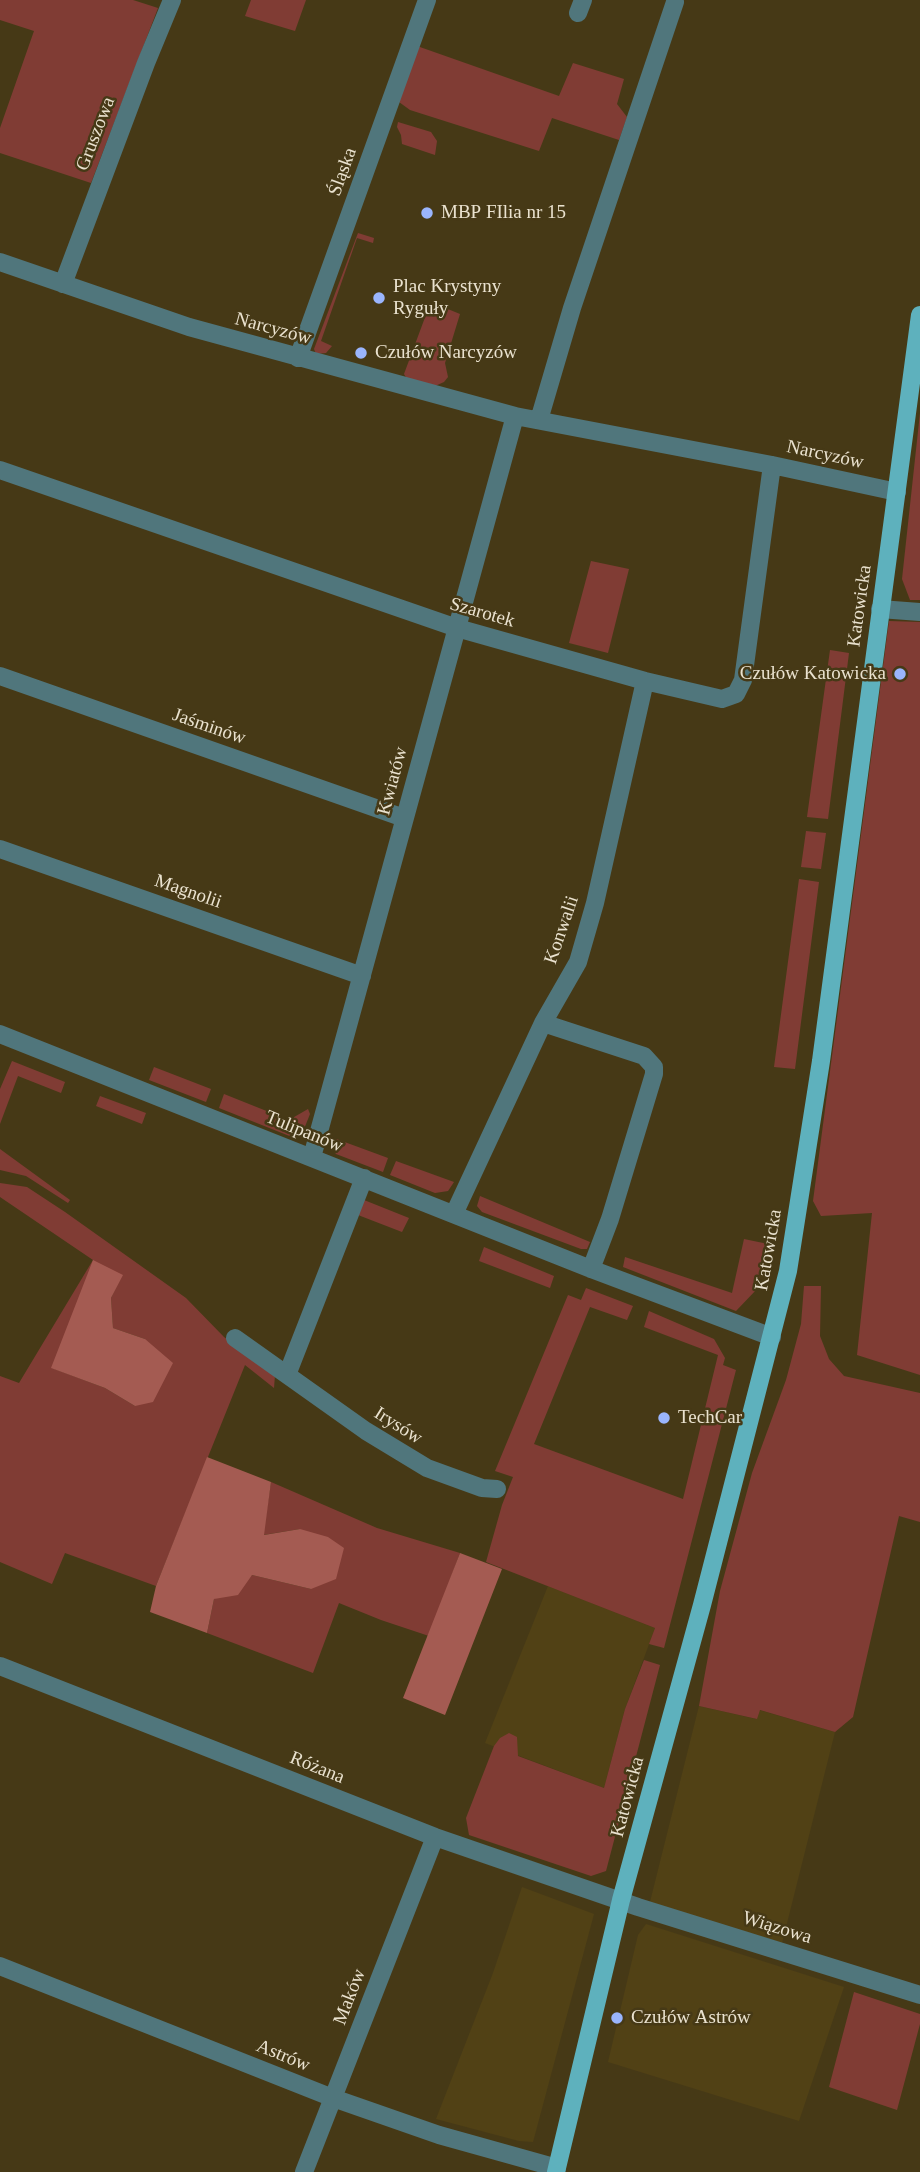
<!DOCTYPE html>
<meta charset="utf-8">
<style>
body{margin:0}
canvas{display:block;background:#463916}
</style>
<canvas width="920" height="2172"></canvas>
<script>
const g = document.querySelector('canvas').getContext('2d');
g.lineJoin = 'round';
function paint(path, color) { g.fillStyle = color; g.fill(path, 'evenodd'); }
const toPath = rows => new Path2D(rows.map(r => 'M' + r).join(''));
function strokePath(path, color, width, dash) { g.strokeStyle = color; g.lineWidth = width; g.lineCap = dash ? 'butt' : 'round'; g.setLineDash(dash || []); g.stroke(path); }
function write(font, color, halo, rows, align = 'center') {
  g.font = font + ' Georgia,serif'; g.lineWidth = 5; g.setLineDash([]); g.textBaseline = 'middle'; g.strokeStyle = halo; g.fillStyle = color; for (const [text, x, y, turn = 0] of rows) {
    g.save(); g.translate(x, y); g.rotate((+turn || 0) * Math.PI / 180); g.textAlign = isNaN(turn) ? turn : align; if (halo) g.strokeText(text, 0, 0); g.fillText(text, 0, 0); g.restore();
  }
}
paint(toPath([
 [548,1586,655,1628,625,1709,604,1788,485,1743],
 [699,1706,756,1719,759,1710,835,1732,782,1943,650,1902],
 [522,1887,594,1914,533,2142,519,2141,436,2119,493,1973],
 [646,1924,844,1987,799,2121,608,2062,638,1935]
]), '#514115');
paint(toPath([
 [0,0,133,0,158,8,91,183,0,153,0,128,34,31,0,20],
 [251,0,306,0,295,31,245,16],
 [417,46,559,96,573,63,624,79,617,104,627,117,619,140,552,118,539,151,410,110,399,102],
 [398,122,431,132,437,141,435,155,402,144,401,135,397,127],
 [358,233,374,238,373,243,357,238,321,341,332,346,326,353,316,354,314,349],
 [433,303,460,314,445,363,448,377,444,382,435,386,407,379,404,374,430,304],
 [920,413,920,600,910,600,902,579],
 [591,561,629,569,608,653,569,643],
 [889,621,920,622,920,1375,857,1355,872,1213,821,1216,813,1201],
 [830,650,849,653,828,819,807,817],
 [806,831,826,833,821,869,801,867],
 [799,879,819,882,795,1069,774,1067],
 [12,1061,65,1082,61,1093,18,1076,0,1124,0,1089],
 [154,1067,211,1089,206,1102,149,1080],
 [224,1094,289,1120,308,1109,310,1114,304,1129,292,1137,219,1108],
 [100,1096,146,1113,142,1124,96,1106],
 [331,1137,388,1158,383,1172,336,1154,330,1145],
 [0,1149,70,1200,68,1203,26,1176,0,1170],
 [396,1161,454,1182,448,1191,435,1193,390,1175],
 [0,1183,27,1187,65,1212,186,1298,224,1337,275,1375,274,1388,245,1365,156,1586,65,1553,52,1584,0,1562,0,1376,19,1383,93,1260,0,1197],
 [122,1275,111,1298,113,1328,145,1339,135,1406,105,1388,52,1368],
 [480,1196,590,1242,587,1249,581,1249,482,1212,477,1206],
 [364,1200,409,1218,402,1232,358,1215],
 [744,1239,768,1244,757,1289,736,1311,623,1267,625,1257,732,1293],
 [484,1247,554,1276,550,1288,479,1261],
 [804,1286,821,1286,820,1336,829,1359,844,1376,920,1393,920,1522,899,1516,853,1717,835,1732,760,1710,757,1719,699,1706,720,1591,752,1473,786,1380,801,1324],
 [586,1288,633,1306,627,1320,590,1307,534,1444,683,1499,718,1355,644,1327,649,1311,714,1339,725,1358,723,1365,736,1370,664,1648,649,1644,655,1628,486,1562,502,1505,513,1477,495,1471,568,1295,581,1300],
 [271,1482,377,1528,460,1553,429,1636,381,1620,339,1603,313,1673,207,1633,214,1599,252,1575,311,1589,300,1529,263,1535],
 [644,1660,660,1665,606,1871,591,1876,469,1835,466,1818,494,1746,500,1738,509,1733,517,1737,518,1756,604,1788,625,1709],
 [854,1992,920,2014,920,2024,897,2110,829,2087]
]), '#803c34');
paint(toPath([
 [93,1260,123,1275,111,1298,113,1328,145,1339,173,1363,153,1402,135,1406,105,1388,51,1368],
 [207,1457,271,1482,264,1535,300,1529,328,1537,344,1548,336,1579,311,1589,252,1575,238,1595,214,1599,207,1633,150,1612,156,1586],
 [460,1553,502,1569,445,1715,403,1698]
]), '#a45b52');
strokePath(toPath([
 [578,13,583,0],
 [0,262,189,327,515,416,772,465,897,492],
 [63,284,146,63,172,0],
 [298,358,427,0],
 [539,420,572,308,675,2],
 [0,470,457,628,645,681,722,699,736,694,743,680,772,465],
 [880,609,920,612],
 [0,676,404,818],
 [0,849,362,976],
 [543,1023,644,1056,654,1067,654,1074,610,1219,591,1269],
 [0,1034,591,1269,772,1337],
 [312,1157,515,416],
 [454,1214,543,1023,578,962,595,903,645,681],
 [235,1338,366,1431,427,1468,482,1488,497,1489],
 [287,1375,364,1178],
 [0,1666,435,1837,638,1907,920,1995],
 [0,1966,333,2098,439,2135,557,2168],
 [304,2172,435,1837]
]), '#50767c', 18);
strokePath(toPath([
 [556,2172,621,1900,702,1605,788,1271,821,1061,920,315]
]), '#5eb1bd', 18);
for (const [x, y, r, color] of [
 [427,213,7,"#9ab5fd"],
 [379,298,7,"#9ab5fd"],
 [361,353,7,"#9ab5fd"],
 [900,674,7,"#9ab5fd"],
 [664,1418,7,"#9ab5fd"],
 [617,2018,7,"#9ab5fd"]
]) { const dot = new Path2D(); dot.arc(x, y, r, 0, 2 * Math.PI); g.fillStyle = color; g.fill(dot); strokePath(dot, '#463916', 2.5); }
write('19px', '#eae2cf', '#463916', [
 ["Gruszowa",96,134,-69],
 ["Śląska",343,172,-70],
 ["Narcyzów",273,329,15],
 ["Narcyzów",825,455,12],
 ["Katowicka",860,606,-82],
 ["Szarotek",482,613,16],
 ["Jaśminów",209,727,19],
 ["Kwiatów",393,781,-75],
 ["Magnolii",188,892,19],
 ["Konwalii",562,930,-71],
 ["Tulipanów",304,1132,22],
 ["Katowicka",769,1250,-80],
 ["Irysów",398,1426,32],
 ["Różana",317,1768,22],
 ["Katowicka",628,1797,-75],
 ["Wiązowa",777,1928,17],
 ["Maków",350,1997,-69],
 ["Astrów",283,2056,22]
]);
write('19px', '#eae2cf', '#463916', [
 ["MBP FIlia nr 15",441,213],
 ["Plac Krystyny",393,287],
 ["Ryguły",393,309],
 ["Czułów Narcyzów",375,353],
 ["Czułów Katowicka",886,674,"right"],
 ["TechCar",678,1418],
 ["Czułów Astrów",631,2018]
], 'left');
</script>
